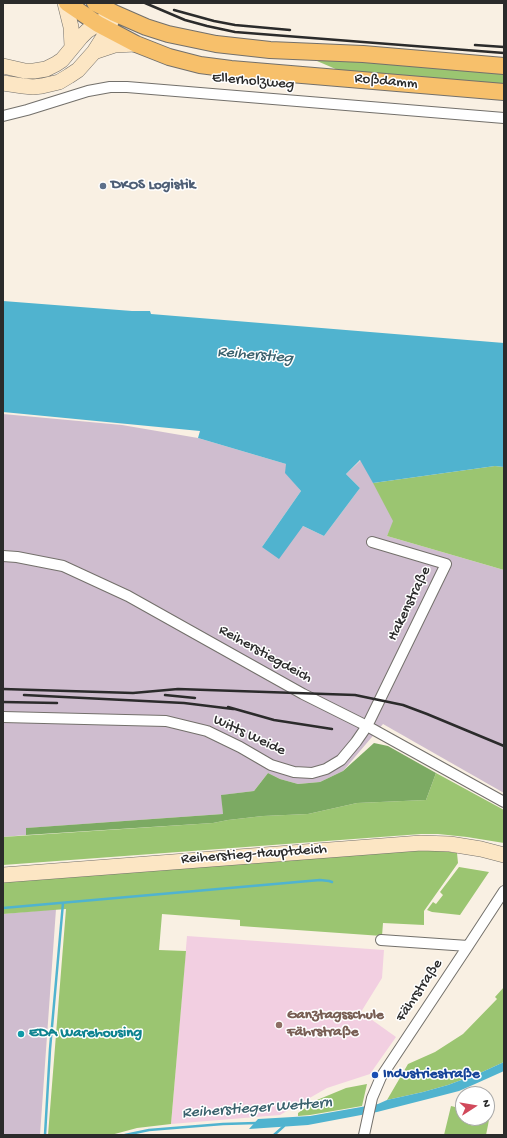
<!DOCTYPE html>
<meta charset="utf-8">
<style>
body{margin:0}
#map{position:relative;width:507px;height:1138px;overflow:hidden;background:#f9f0e3;font-family:"Gochi Hand",sans-serif}
canvas{display:block}
.frame{position:absolute;inset:0;border:4px solid #2b2b2b;pointer-events:none}
.north{position:absolute;left:455px;top:1086px;width:40px;height:40px;box-sizing:border-box;background:#fff;border:1px solid #aaa;border-radius:50%;rotate:78deg;font-size:11px;font-weight:700;line-height:16px;text-align:center;color:#2b2b2b}
.north::after{content:'';display:block;margin:auto;width:14px;height:18px;background:#d1495b;clip-path:polygon(50% 0,100% 100%,50% 72%,0 100%)}
</style>
<div id="map">
<canvas width="507" height="1138"></canvas>
<div class="frame"></div>
<div class="north">N</div>
</div>
<script>
const g = document.querySelector('canvas').getContext('2d');
g.lineJoin = 'round';
function paint(path, color) { g.fillStyle = color; g.fill(path, 'evenodd'); }
const toPath = rows => new Path2D(rows.map(r => 'M' + r).join(''));
function strokePath(path, color, width, dash) { g.strokeStyle = color; g.lineWidth = width; g.lineCap = dash ? 'butt' : 'round'; g.setLineDash(dash || []); g.stroke(path); }
function write(font, color, halo, rows, align = 'center') {
  g.font = font + ' "Gochi Hand",sans-serif'; g.lineWidth = 3; g.setLineDash([]); g.textBaseline = 'middle'; g.strokeStyle = halo; g.fillStyle = color; for (const [text, x, y, turn = 0] of rows) {
    g.save(); g.translate(x, y); g.rotate((+turn || 0) * Math.PI / 180); g.textAlign = isNaN(turn) ? turn : align; if (halo) g.strokeText(text, 0, 0); g.fillText(text, 0, 0); g.restore();
  }
}
paint(toPath([
 [187,936,384,950,382,978,361,1012,396,1037,370,1074,327,1088,280,1115,171,1124]
]), '#f2cfe1');
paint(toPath([
 [3,414,122,425,198,438,286,464,286,473,301,491,262,547,303,526,324,536,360,488,346,474,361,460,394,521,387,536,504,570,504,793,383,724,343,771,320,782,298,784,280,779,268,773,254,791,222,795,223,814,27,828,26,835,3,837],
 [56,909,40,1135,3,1135,3,914]
]), '#cfbdcf');
paint(toPath([
 [337,60,504,72,504,86,338,70,317,61],
 [495,466,504,467,504,570,387,536,393,521,373,483],
 [436,773,504,810,504,843,467,837,438,834,421,834,3,865,3,837,213,823,228,820,263,816,308,814,357,803,426,800],
 [424,850,444,851,457,853,458,863,424,911,424,925,383,923,382,936,240,926,240,920,162,914,159,950,186,951,171,1124,137,1128,111,1135,48,1135,66,909,3,914,3,880],
 [459,867,489,872,460,915,432,912,427,910,433,902,436,904,443,895,440,892],
 [504,987,504,1062,480,1073,448,1085,423,1092,387,1100,408,1064,435,1052,463,1034,497,999,495,997],
 [367,1084,362,1106,310,1115,298,1116,298,1113,317,1100,346,1088],
 [451,1106,463,1109,463,1118,487,1118,487,1114,490,1115,486,1135,444,1135]
]), '#9bc571');
paint(toPath([
 [374,743,388,746,436,773,426,800,357,803,308,814,263,816,228,820,213,823,26,835,26,828,223,814,221,795,254,791,268,773,280,779,298,784,320,782,343,771]
]), '#7caa63');
paint(toPath([
 [3,301,132,311,150,311,151,314,504,343,504,467,495,466,373,483,360,460,346,474,360,488,324,536,303,526,279,559,262,547,301,491,285,473,286,464,198,438,200,431,3,412],
 [504,1062,504,1071,475,1084,459,1091,428,1099,377,1112,308,1125,249,1129,258,1119,310,1116,378,1104,387,1100,423,1092,448,1085,480,1073]
]), '#50b3cf');
strokePath(toPath([
 [3,908,320,880,329,881,332,882],
 [45,1135,50,1049,63,903],
 [125,1135,149,1130,223,1124,257,1123],
 [274,1135,284,1126]
]), '#50b3cf', 2.5);
const street = toPath([
 [3,116,27,110,88,91,110,87,127,87,504,118],
 [3,556,17,557,63,566,128,596,303,694,367,726,504,802],
 [3,717,166,721,207,731,240,747,271,765,294,772,312,773,326,769,341,760,356,742,367,726,446,564,372,542],
 [381,940,468,946],
 [364,1135,372,1098,381,1077,468,946,504,891]
]);
const secondary = toPath([
 [65,3,71,27,72,46],
 [94,52,115,45,136,44],
 [3,66,25,71,34,71,46,69,56,64,62,60,81,37,87,31,108,17],
 [3,83,23,86,33,87,42,86,59,82,69,76,78,70,94,52,108,30,114,13],
 [3,875,421,843,450,844,481,849,504,855]
]);
const primary = toPath([
 [67,3,98,24,136,44,169,57,200,65,231,69,504,92],
 [95,3,114,13,146,27,168,34,216,44,270,50,363,54,504,66]
]);
strokePath(street, '#73706b', 12);
strokePath(secondary, '#73706b', 16);
strokePath(primary, '#73706b', 18);
strokePath(street, '#fff', 10);
strokePath(secondary, '#fce6c4', 15);
strokePath(primary, '#f7c06b', 16);
strokePath(toPath([
 [145,3,185,20,207,26,235,32,504,53],
 [174,10,214,21,235,25,290,30],
 [475,45,504,47],
 [3,689,133,693,178,689,355,695,403,705,427,714,504,746],
 [24,695,184,703,233,709],
 [165,695,195,698],
 [3,702,57,703],
 [228,707,274,720,332,729]
]), '#2b2b2b', 2.5);
for (const [x, y, r, color] of [
 [103,186,4,"#5c6f8a"],
 [279,1025,4,"#8d6e63"],
 [21,1034,4,"#0f9aa8"],
 [375,1075,4,"#1a4fb4"]
]) { const dot = new Path2D(); dot.arc(x, y, r, 0, 2 * Math.PI); g.fillStyle = color; g.fill(dot); strokePath(dot, '#fff', 1.5); }
write('15px', '#2b2b2b', '#fff', [
 ["Ellerholzweg",253,82,5],
 ["Roßdamm",386,82,5],
 ["Hakenstraße",410,604,-64],
 ["Reiherstiegdeich",265,655,29],
 ["Witts Weide",249,736,25],
 ["Reiherstieg-Hauptdeich",254,855,-4],
 ["Fährstraße",420,991,-56]
]);
write('bold 15px', '#4e5e75', '#fff', [
 ["DKOS Logistik",111,186]
], 'left');
write('bold 15px', '#785e54', '#fff', [
 ["Ganztagsschule",287,1016],
 ["Fährstraße",287,1033]
], 'left');
write('bold 15px', '#0d838f', '#fff', [
 ["EDA Warehousing",29,1034]
], 'left');
write('bold 15px', '#164399', '#fff', [
 ["Industriestraße",383,1075]
], 'left');
write('italic 16px', '#3a616d', '#fff', [
 ["Reiherstieg",255,356,5],
 ["Reiherstieger Wettern",257,1109,-4]
]);
</script>
